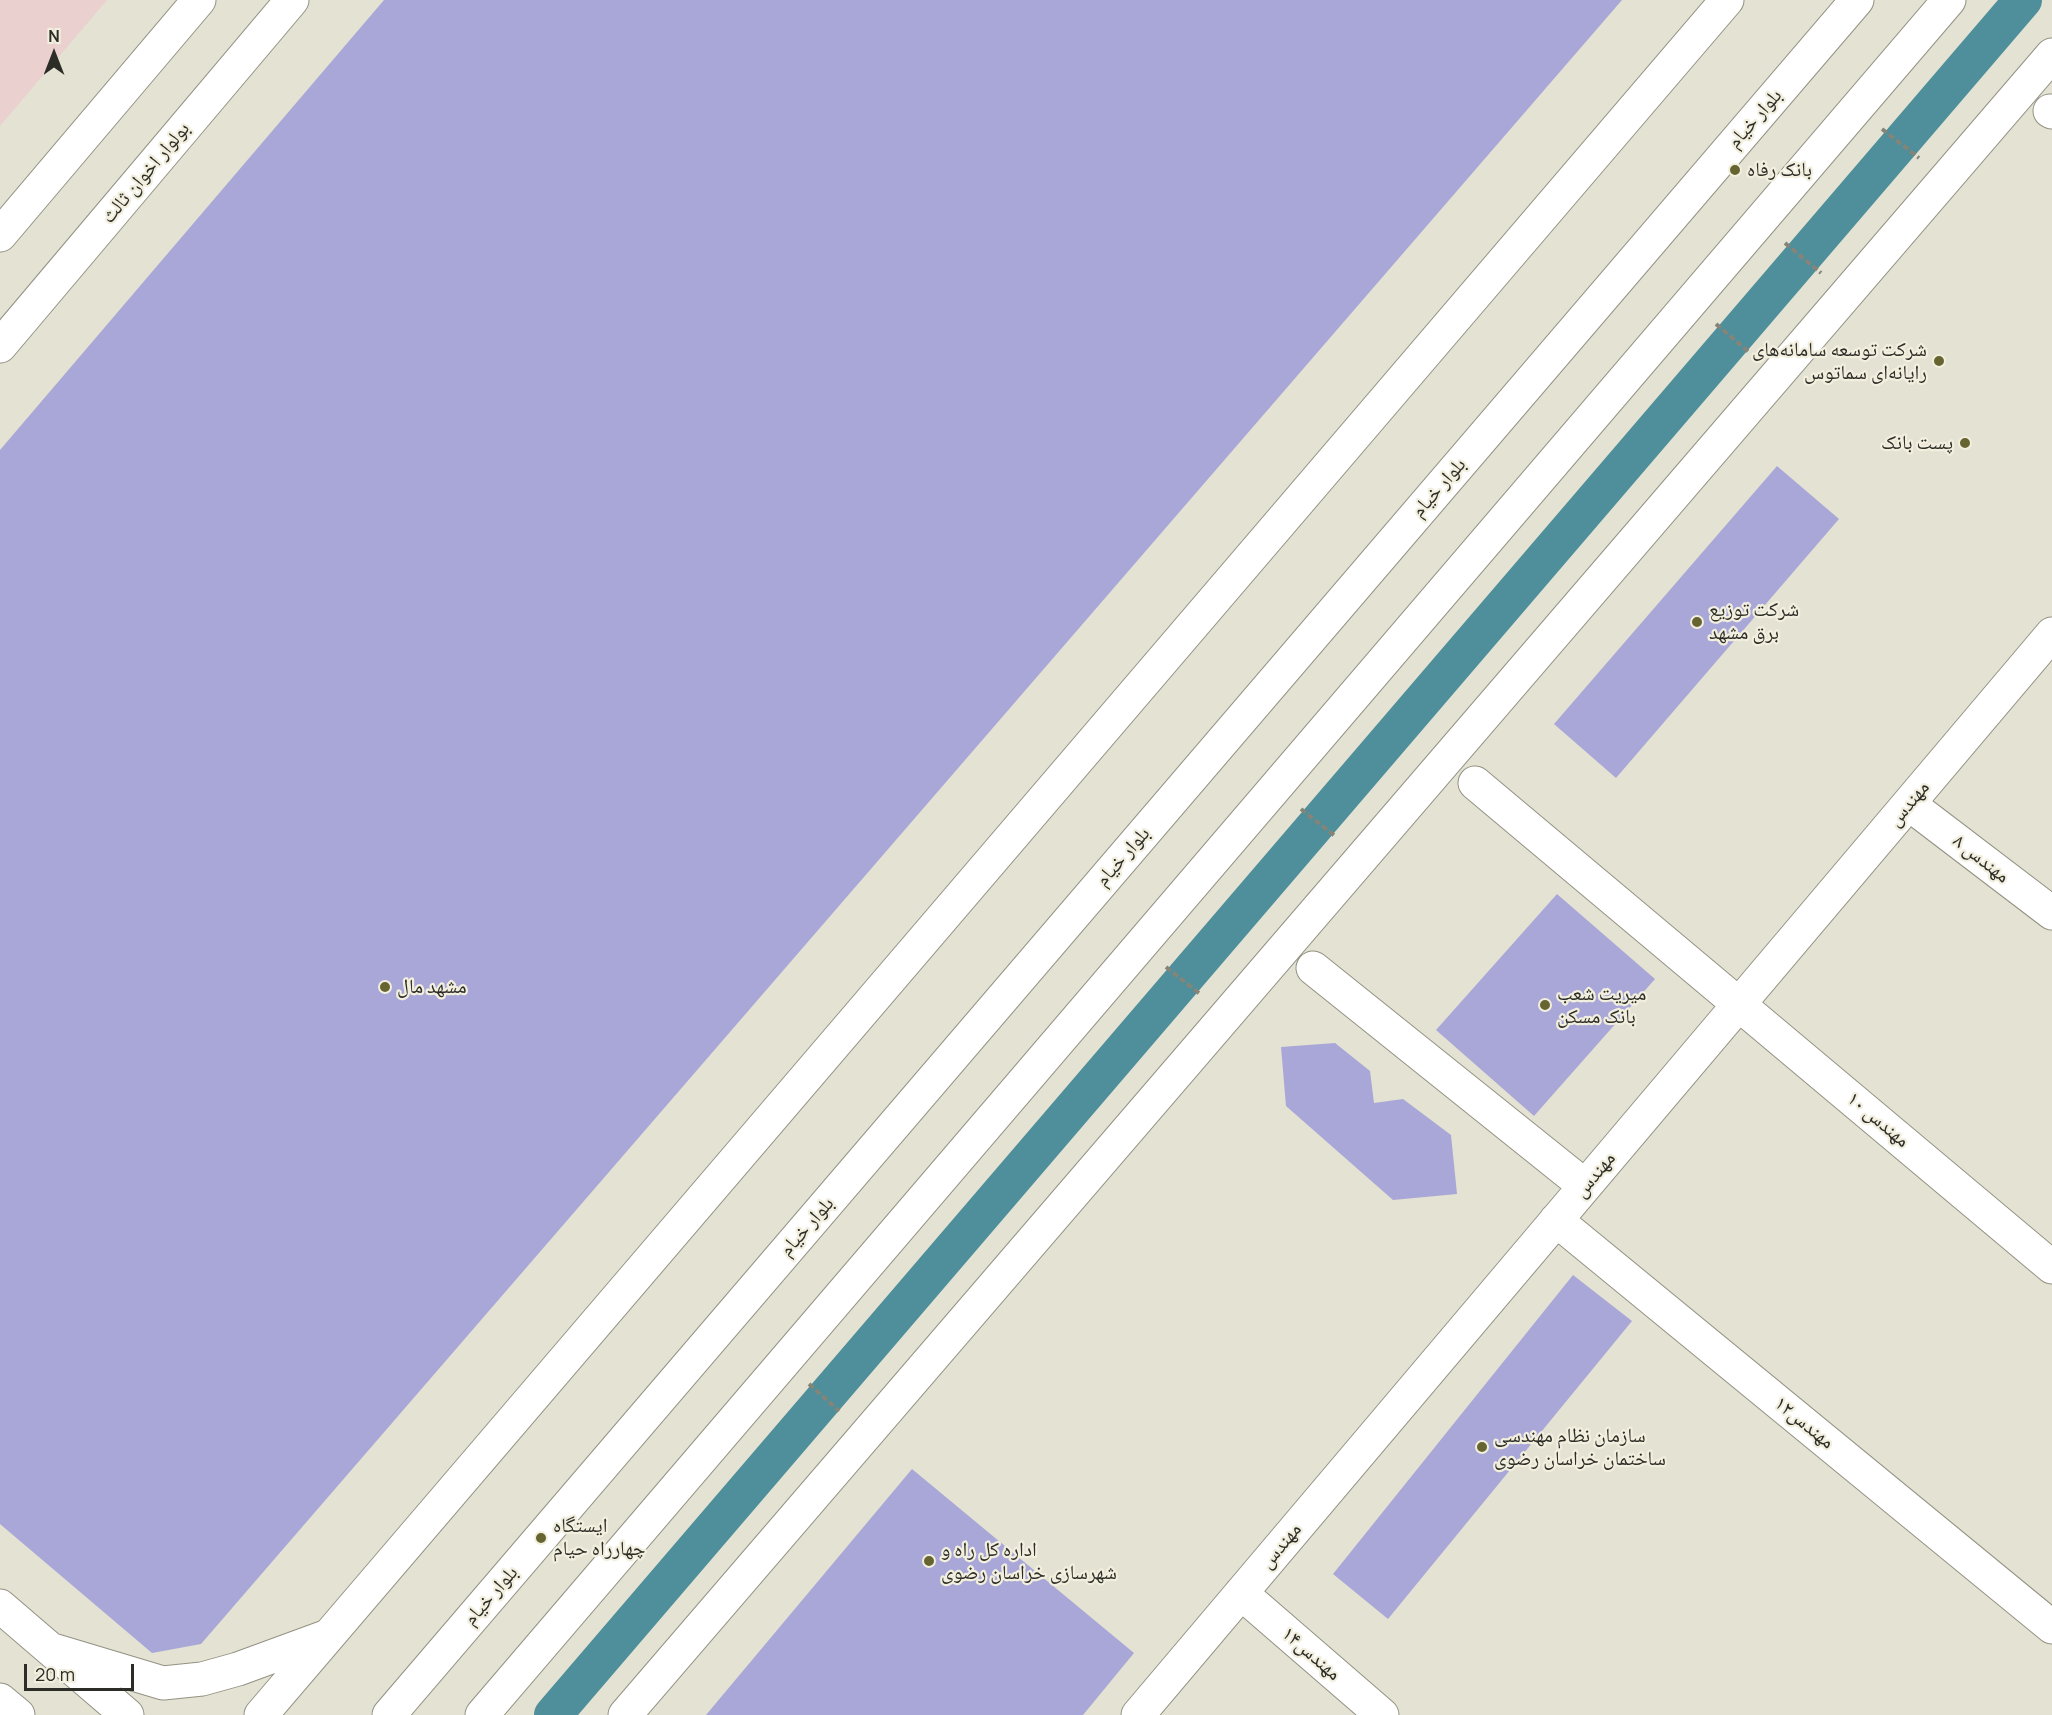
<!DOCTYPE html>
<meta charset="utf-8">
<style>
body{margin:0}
#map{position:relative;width:2052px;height:1715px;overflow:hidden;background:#e4e2d2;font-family:Manrope,sans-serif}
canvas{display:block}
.north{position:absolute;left:24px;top:24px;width:60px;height:60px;-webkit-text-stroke:4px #f2efdf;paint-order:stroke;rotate:0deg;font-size:16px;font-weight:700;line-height:24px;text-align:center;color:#2d2d27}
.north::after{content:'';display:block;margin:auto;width:21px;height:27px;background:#2d2d27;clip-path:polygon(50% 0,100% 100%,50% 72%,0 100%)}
.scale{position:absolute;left:24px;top:1664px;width:110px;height:27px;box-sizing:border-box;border:3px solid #2d2d27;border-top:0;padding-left:8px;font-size:18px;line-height:21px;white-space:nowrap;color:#2d2d27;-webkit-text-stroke:4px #f2efdf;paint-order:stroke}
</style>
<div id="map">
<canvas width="2052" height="1715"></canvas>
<div class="north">N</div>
<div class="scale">20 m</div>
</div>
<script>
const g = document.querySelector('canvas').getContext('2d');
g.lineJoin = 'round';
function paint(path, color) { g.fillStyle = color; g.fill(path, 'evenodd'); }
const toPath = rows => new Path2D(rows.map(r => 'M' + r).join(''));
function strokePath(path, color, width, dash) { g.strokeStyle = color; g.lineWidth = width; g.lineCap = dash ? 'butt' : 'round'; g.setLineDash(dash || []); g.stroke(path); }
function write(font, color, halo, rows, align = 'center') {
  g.font = font + ' Manrope,"Noto Naskh Arabic",sans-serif'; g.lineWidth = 4.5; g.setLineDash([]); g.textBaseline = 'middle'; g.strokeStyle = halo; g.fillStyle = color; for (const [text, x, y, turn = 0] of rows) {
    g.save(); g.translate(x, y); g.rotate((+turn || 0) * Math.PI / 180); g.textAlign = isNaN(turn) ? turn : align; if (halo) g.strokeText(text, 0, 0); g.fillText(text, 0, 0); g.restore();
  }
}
paint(toPath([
 [0,0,107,0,0,126]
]), '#ebd0d0');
strokePath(toPath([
 [553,1715,2023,0]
]), '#4e8f9b', 38);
paint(toPath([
 [384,0,1622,0,201,1644,152,1653,0,1524,0,450],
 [1777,466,1839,519,1616,778,1554,724],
 [1557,894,1655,979,1534,1116,1436,1030],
 [1335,1043,1370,1071,1374,1103,1403,1099,1451,1135,1457,1194,1393,1200,1286,1106,1281,1047],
 [1573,1275,1632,1321,1388,1619,1333,1574],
 [912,1469,1134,1653,1083,1715,706,1715]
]), '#a8a7d7');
const minor = toPath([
 [2050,111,2052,112],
 [0,235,199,0],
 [0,346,292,0],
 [1475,783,2052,1267],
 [1909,804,2052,913],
 [1313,968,1585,1186],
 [1556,1220,2052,1627],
 [1241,1593,1382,1715],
 [482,1715,1949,0],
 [625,1715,2052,55],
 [1138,1715,2052,634]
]);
const major = toPath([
 [0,1606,127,1715],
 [53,1650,163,1683,202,1679,238,1669,328,1636],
 [0,1700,18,1715],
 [261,1715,1727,0],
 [389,1715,1857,0]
]);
strokePath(minor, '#949283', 35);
strokePath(major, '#949283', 35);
strokePath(toPath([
 [1882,129,1919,158],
 [1785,243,1821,273],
 [1716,324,1749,352],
 [1301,809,1335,836],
 [1166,967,1200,994],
 [809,1384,839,1411]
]), '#848479', 4, [6, 3]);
strokePath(minor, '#fff', 33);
strokePath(major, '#fff', 33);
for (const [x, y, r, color] of [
 [1735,170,6,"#666531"],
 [1939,361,6,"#666531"],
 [1965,443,6,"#666531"],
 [1697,622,6,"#666531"],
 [385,987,6,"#666531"],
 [1545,1005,6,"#666531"],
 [1482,1447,6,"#666531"],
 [541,1538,6,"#666531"],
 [929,1561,6,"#666531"]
]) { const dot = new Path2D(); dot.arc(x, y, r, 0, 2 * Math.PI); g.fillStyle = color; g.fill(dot); strokePath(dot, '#f2efdf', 2); }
write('20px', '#2d2d27', '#f2efdf', [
 ["بلوار خیام",1755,119,-49],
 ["بولوار اخوان ثالث",146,173,-50],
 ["بلوار خیام",1439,488,-49],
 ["مهندس",1909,804,-50],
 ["بلوار خیام",1123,857,-49],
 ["مهندس ۸",1981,859,38],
 ["مهندس ۱۰",1878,1120,40],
 ["مهندس",1595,1175,-50],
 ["بلوار خیام",807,1227,-49],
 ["مهندس۱۲",1804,1423,39],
 ["مهندس",1281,1546,-50],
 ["بلوار خیام",491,1596,-49],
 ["مهندس۱۴",1311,1654,41]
]);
write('20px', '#2d2d27', '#f2efdf', [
 ["بانک رفاه",1747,170],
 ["شرکت توسعه سامانه‌های",1927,350,"right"],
 ["رایانه‌ای سماتوس",1927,373,"right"],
 ["پست بانک",1953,443,"right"],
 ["شرکت توزیع",1709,610],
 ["برق مشهد",1709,633],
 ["مشهد مال",397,987],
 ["میریت شعب",1557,994],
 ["بانک مسکن",1557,1017],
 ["سازمان نظام مهندسی",1494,1436],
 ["ساختمان خراسان رضوی",1494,1459],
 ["ایستگاه",553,1526],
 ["چهارراه حیام",553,1549],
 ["اداره کل راه و",941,1550],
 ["شهرسازی خراسان رضوی",941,1573]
], 'left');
</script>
